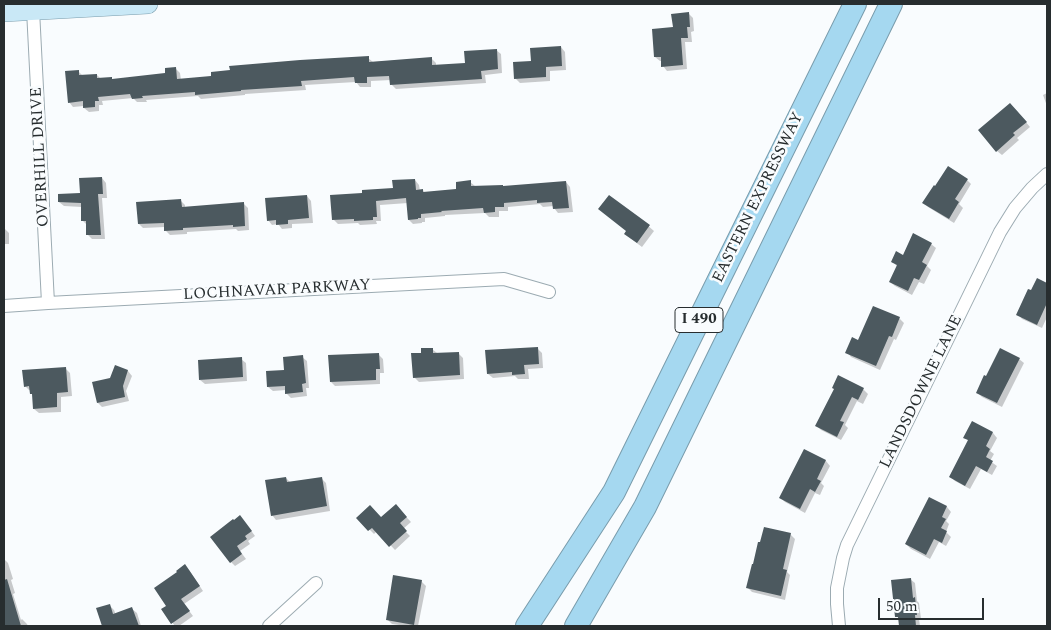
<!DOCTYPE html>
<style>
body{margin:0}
#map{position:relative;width:1051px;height:630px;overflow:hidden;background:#f9fcfe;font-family:Spectral,serif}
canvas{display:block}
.frame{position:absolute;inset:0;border:5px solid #272d2f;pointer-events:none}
.scale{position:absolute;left:878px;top:598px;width:106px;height:22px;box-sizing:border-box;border:2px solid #272d2f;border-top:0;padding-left:6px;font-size:15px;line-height:18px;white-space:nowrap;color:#272d2f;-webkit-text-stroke:4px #f9fcfe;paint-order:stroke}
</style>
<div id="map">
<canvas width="1051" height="630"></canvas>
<div class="frame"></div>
<div class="scale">50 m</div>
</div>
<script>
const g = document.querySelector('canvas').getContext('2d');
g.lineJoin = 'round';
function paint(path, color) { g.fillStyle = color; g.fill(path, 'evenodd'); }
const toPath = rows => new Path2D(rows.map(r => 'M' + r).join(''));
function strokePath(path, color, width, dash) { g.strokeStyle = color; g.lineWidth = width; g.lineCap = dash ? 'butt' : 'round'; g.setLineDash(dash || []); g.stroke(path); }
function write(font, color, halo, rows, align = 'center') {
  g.font = font + ' Spectral,serif'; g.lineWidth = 5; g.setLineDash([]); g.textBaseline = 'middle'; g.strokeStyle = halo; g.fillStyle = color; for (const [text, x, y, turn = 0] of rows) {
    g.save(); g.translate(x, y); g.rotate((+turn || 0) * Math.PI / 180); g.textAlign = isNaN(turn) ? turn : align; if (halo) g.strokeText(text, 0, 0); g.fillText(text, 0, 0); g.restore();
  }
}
paint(toPath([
 [689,14,693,18,694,31,691,32,692,42,685,42,687,69,667,71,663,66,662,61,660,61,655,57,674,29],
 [561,47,565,52,566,70,550,71,550,81,520,83,515,78,532,62],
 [496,50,501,54,502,73,485,75,486,83,396,89,391,84,391,80,371,81,371,87,360,87,356,82,305,85,306,90,245,94,245,95,201,99,198,96,146,100,147,102,137,102,133,98,102,101,103,105,99,105,99,111,89,112,84,108,84,106,73,107,69,102,78,71,83,76,97,75,101,79,111,78,113,80,167,75,176,69,180,73,181,80,368,58,373,62,431,58,436,63,436,66,467,64],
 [1047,93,1047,106,1043,95],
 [1015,109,1030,127,1017,138,1019,140,1002,155,997,151],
 [102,178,106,183,107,198,102,198,105,239,92,239,88,235,87,225,83,221,82,207,64,206,59,202,81,194],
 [415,180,419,185,420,191,423,190,425,193,458,191,470,182,475,186,503,187,566,182,570,187,573,212,558,213,554,208,554,206,543,207,540,204,508,207,508,211,499,211,499,217,489,217,485,213,445,215,445,216,425,218,425,222,422,222,422,223,413,224,409,220,408,203,380,205,381,221,376,221,377,224,360,225,358,223,338,224,333,219,363,194,394,189],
 [967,180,971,184,959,204,963,208,954,223,928,207,924,203],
 [307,196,311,201,313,223,292,224,292,228,282,229,278,224,272,225,268,220],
 [181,201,185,205,185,208,243,203,248,208,249,230,238,231,236,229,187,232,187,234,170,235,166,231,165,227,143,228,139,224],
 [638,217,654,231,642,247,630,238],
 [4,228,9,233,9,244,4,244],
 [931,244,936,248,927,266,931,270,924,284,919,282,912,295,895,286,890,282,898,267,893,262],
 [1038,280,1047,284,1047,317,1042,328,1022,319,1018,314,1032,292],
 [899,318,904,323,896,340,894,339,880,370,851,357,847,352,859,342],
 [537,348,542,353,543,368,528,369,529,379,518,379,515,376,493,378,488,374],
 [432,349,437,353,458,353,463,358,464,379,419,382,414,377,422,354],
 [378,354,383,359,384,373,380,373,380,384,335,386,331,382],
 [302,357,307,361,309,388,306,388,307,396,291,398,286,393,286,390,273,391,268,387],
 [241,359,246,363,247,381,205,384,200,380],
 [1019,359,1024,363,1002,407,982,397,977,392,987,377],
 [116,366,128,371,132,376,126,391,129,401,102,407,98,403,110,379],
 [65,368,70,373,72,396,61,397,61,412,39,413,34,409,33,395,31,390,29,390,25,386],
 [839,377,863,389,868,394,863,404,857,401,845,425,848,428,841,440,821,430,817,426,836,390],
 [973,422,993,433,997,438,990,451,994,454,990,461,997,466,992,475,981,469,970,489,955,481,950,476,969,441,965,437],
 [805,450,826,461,830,466,821,483,824,486,820,495,815,493,805,513,785,502,780,497],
 [286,478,291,483,321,478,326,483,330,511,276,520,272,515],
 [930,499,947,507,951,512,946,521,949,524,946,532,951,537,946,546,939,542,930,559,911,549,906,544],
 [396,506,411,522,403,529,410,536,395,550,377,531,374,534,358,518,382,519],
 [244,521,255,536,248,541,250,544,240,551,246,559,235,566,231,562],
 [790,534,795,539,787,572,790,575,785,600,752,592,748,588],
 [4,559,8,563,13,579,11,580,15,593,13,594,21,620,22,619,27,624,28,626,4,626],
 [189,570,203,591,184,604,193,616,179,626,175,626,162,610,168,606],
 [910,579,915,583,917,601,919,603,921,619,919,619,920,626,900,626,900,619,896,616],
 [421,581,426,586,418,626,406,626,392,624,387,619],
 [109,605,114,610,116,615,132,609,137,613,141,626,104,626,98,609]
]), '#0003');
paint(toPath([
 [689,12,690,27,687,27,688,38,681,38,683,65,661,67,661,57,654,57,652,29,673,27,671,14],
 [561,46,562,66,546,67,546,77,514,79,513,62,531,61,530,48],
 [497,49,498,69,481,71,482,79,390,85,389,76,367,77,367,83,355,83,354,77,301,81,302,86,241,90,241,91,195,95,195,92,142,96,143,98,132,99,130,94,98,97,99,101,95,101,95,107,83,108,83,101,68,103,65,71,79,70,79,75,97,74,97,78,112,77,112,79,165,73,165,68,176,67,177,79,211,76,211,72,230,70,229,66,300,60,369,56,369,62,432,57,432,65,465,63,464,51],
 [1010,103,1027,122,1013,133,1015,135,996,152,978,130],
 [948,166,968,179,955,199,959,202,949,219,922,203,934,185,935,186],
 [102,177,103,194,98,194,101,235,86,235,86,221,81,221,81,203,58,202,58,194,80,193,79,178],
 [415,179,416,190,423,189,423,192,456,189,456,182,471,180,471,186,503,185,503,186,566,181,569,208,553,209,552,202,537,203,537,200,504,203,504,207,495,207,495,212,484,213,483,208,441,211,442,212,421,214,421,218,418,218,418,219,408,220,406,198,376,201,377,217,373,217,373,220,354,221,354,219,332,220,330,195,362,193,362,190,393,188,392,180],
 [307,195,309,218,288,220,288,224,276,225,276,220,267,221,265,198],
 [609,195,650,225,637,243,624,234,626,231,598,209],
 [181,199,182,207,244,202,245,226,233,227,233,225,183,228,183,230,164,231,164,223,138,224,136,202],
 [913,233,932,243,922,262,927,265,919,280,914,278,908,291,889,282,897,265,891,262,896,251,903,255],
 [1037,278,1047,283,1047,303,1037,325,1016,315,1028,289,1031,290],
 [873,306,900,317,892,337,889,336,876,366,845,353,852,337,858,340],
 [538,347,539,364,524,365,525,374,512,375,512,372,487,374,485,350],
 [421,348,433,348,433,353,459,352,460,375,413,378,411,353,421,353],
 [1000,348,1020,358,997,403,976,393,984,375,986,376],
 [379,353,380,369,376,369,376,380,330,382,328,355],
 [303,355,306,383,302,384,303,392,285,394,285,386,267,387,266,371,284,370,283,357],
 [242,357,243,377,199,380,198,360],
 [115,365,128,370,123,386,125,397,97,403,92,382,110,378],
 [66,367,68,392,57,393,57,407,33,409,32,394,30,394,29,386,24,387,22,370],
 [838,375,864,388,858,400,852,397,840,421,844,422,837,437,815,426,834,389,832,388],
 [972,421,993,432,986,446,990,449,986,457,993,461,987,472,976,466,965,486,949,477,968,440,963,438],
 [804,449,826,460,817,479,821,481,815,492,810,489,800,509,779,498],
 [286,477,287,482,322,477,327,506,271,516,265,480],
 [929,497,947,506,942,517,946,519,941,528,947,531,942,543,934,539,926,555,905,544],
 [396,504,407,517,400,523,407,531,389,547,372,528,368,531,356,518,370,505,381,517],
 [240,515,252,531,245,536,247,539,237,546,242,554,230,563,210,537,233,519,234,520],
 [764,527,791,533,783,569,787,570,781,596,746,588,752,564,753,564,758,542,760,542],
 [185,564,200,586,181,599,190,611,171,624,161,609,166,606,154,588,177,572,176,571],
 [393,575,422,580,414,625,386,620],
 [911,578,913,598,915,597,917,615,915,615,916,626,899,626,898,617,895,617,891,580],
 [7,579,21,626,4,626,4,580],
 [110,604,113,614,132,607,139,626,102,626,96,608]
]), '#4c595f');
const minor = toPath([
 [33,10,48,303],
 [4,306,48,303,504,279,549,292],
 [269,626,316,583],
 [839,626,837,604,837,588,843,558,847,545,1000,232,1015,208,1032,188,1047,174]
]);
const primary = toPath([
 [4,12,148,4]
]);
const motorway = toPath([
 [527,626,614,492,855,4],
 [576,626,645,507,891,4]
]);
strokePath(minor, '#9cabb2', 14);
strokePath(primary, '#799cac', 20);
strokePath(motorway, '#799cac', 24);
strokePath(minor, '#fff', 12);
strokePath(primary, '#c9e8f6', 19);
strokePath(motorway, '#a5d8f0', 22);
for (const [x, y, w] of [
 [699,320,48]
]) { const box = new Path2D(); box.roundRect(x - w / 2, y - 12.5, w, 25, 4); g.fillStyle = '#f9fcfe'; g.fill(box); strokePath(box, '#272d2f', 1); }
write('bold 15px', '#272d2f', null, [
 ["I 490",699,320]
]);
write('16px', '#272d2f', '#f9fcfe', [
 ["OVERHILL DRIVE",41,157,-93],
 ["EASTERN EXPRESSWAY",759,198,-64],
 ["LOCHNAVAR PARKWAY",277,291,-3],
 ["LANDSDOWNE LANE",922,392,-64]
]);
</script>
